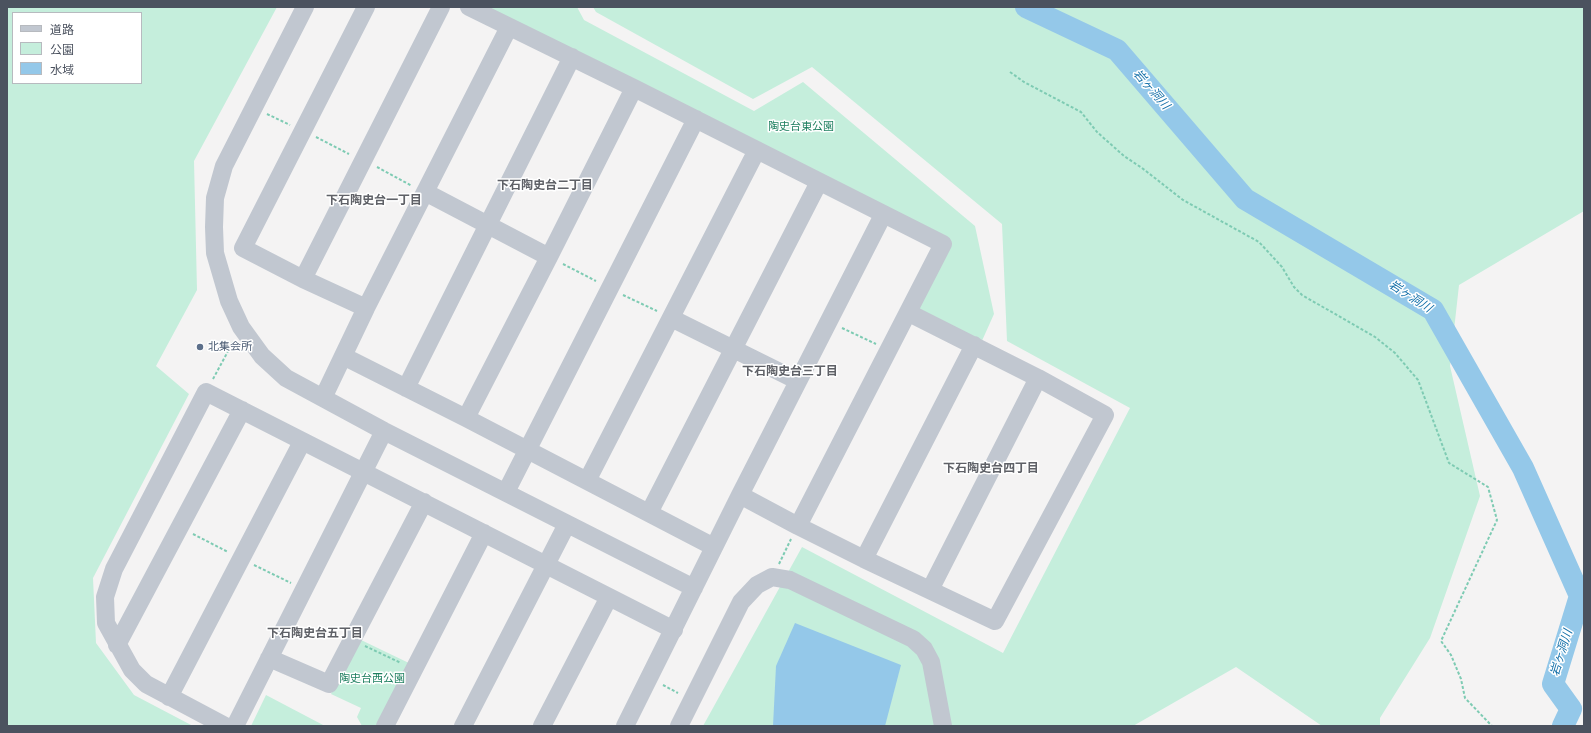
<!DOCTYPE html>
<meta charset="utf-8">
<style>
body{margin:0}
#map{position:relative;width:1591px;height:733px;overflow:hidden;background:#f4f3f3;font-family:Roboto,"Noto Sans JP",sans-serif}
canvas{display:block}
.frame{position:absolute;inset:0;border:8px solid #4b525f;pointer-events:none}
.legend{position:absolute;left:12px;top:12px;width:130px;height:72px;box-sizing:border-box;background:#fff;border:1px solid #b7babf;margin:0;padding:5px 7px;list-style:none;font-size:12px;color:#4b525f}
.legend li{display:flex;align-items:center;gap:8px;height:20px}
.legend b{width:20px;border:1px solid #b7babf}
</style>
<div id="map">
<canvas width="1591" height="733"></canvas>
<div class="frame"></div>
<ul class="legend">
<li><b style="height:5px;background:#c1c7d0"></b>道路</li>
<li><b style="height:11px;background:#c5eedc"></b>公園</li>
<li><b style="height:11px;background:#94c8e9"></b>水域</li>
</ul>
</div>
<script>
const g = document.querySelector('canvas').getContext('2d');
g.lineJoin = 'round';
function paint(path, color) { g.fillStyle = color; g.fill(path, 'evenodd'); }
const toPath = rows => new Path2D(rows.map(r => 'M' + r).join(''));
function strokePath(path, color, width, dash) { g.strokeStyle = color; g.lineWidth = width; g.lineCap = dash ? 'butt' : 'round'; g.setLineDash(dash || []); g.stroke(path); }
function write(font, color, halo, rows, align = 'center') {
  g.font = font + ' Roboto,"Noto Sans JP",sans-serif'; g.lineWidth = 3; g.setLineDash([]); g.textBaseline = 'middle'; g.strokeStyle = halo; g.fillStyle = color; for (const [text, x, y, turn = 0] of rows) {
    g.save(); g.translate(x, y); g.rotate((+turn || 0) * Math.PI / 180); g.textAlign = isNaN(turn) ? turn : align; if (halo) g.strokeText(text, 0, 0); g.fillText(text, 0, 0); g.restore();
  }
}
paint(toPath([
 [7,7,277,7,194,161,197,290,156,366,189,394,93,578,96,643,134,695,193,726,7,726],
 [13,13,141,13,141,83,13,83],
 [478,7,577,7,584,20,754,111,803,82,975,226,994,314,981,343,916,311,950,243],
 [593,7,1584,7,1584,211,1459,285,1450,366,1480,496,1430,638,1380,718,1380,726,1322,726,1236,667,1133,726,703,726,802,547,1003,653,1130,408,1007,341,1002,224,812,67,753,99,596,12],
 [359,639,413,665,382,726,362,726,357,717,361,708,331,694],
 [266,695,325,726,251,726]
]), '#c5eedc');
paint(toPath([
 [795,623,901,665,885,726,773,726,776,666]
]), '#94c8e9');
strokePath(toPath([
 [1026,7,1117,50,1245,199,1433,310,1523,468,1580,596,1553,684,1571,709,1563,726]
]), '#94c8e9', 22);
strokePath(toPath([
 [1010,72,1024,82,1081,112,1097,132,1124,156,1142,168,1183,200,1259,242,1282,267,1294,287,1302,295,1375,337,1395,353,1418,380,1449,463,1488,487,1497,520,1441,641,1451,655,1461,679,1465,698,1492,726],
 [267,114,290,125],
 [316,137,349,154],
 [377,167,412,186],
 [563,264,596,281],
 [623,295,657,311],
 [842,328,876,344],
 [213,379,233,342],
 [193,534,228,552],
 [779,564,791,539],
 [254,565,291,583],
 [365,646,401,663],
 [663,685,678,693]
]), '#7ecbb3', 2, [3, 2]);
strokePath(toPath([
 [305,7,224,166,215,198,214,227,215,253,229,301,241,327,262,356,286,378,384,431,694,588],
 [469,7,634,88,943,244,798,526],
 [425,192,549,257],
 [303,279,441,7],
 [366,308,303,279,243,248,366,7],
 [671,318,798,381],
 [343,356,466,418,714,547],
 [406,388,572,57],
 [323,398,366,308,509,27],
 [466,418,549,257,634,88],
 [587,481,757,150],
 [506,492,696,119],
 [740,495,798,526,864,559,974,345],
 [649,513,819,182],
 [864,559,995,621,1105,415,1038,378,909,313],
 [930,590,1038,378],
 [117,645,242,410],
 [269,658,329,684,424,502],
 [169,697,302,442],
 [225,726,146,684,132,670,106,623,105,597,114,569,206,392,674,630],
 [235,726,384,431],
 [385,726,484,533],
 [463,726,567,524],
 [542,726,609,597],
 [625,726,740,495,883,215],
 [679,726,741,602,757,585,772,577,790,580,913,639,924,649,931,662,943,726]
]), '#c1c7d0', 18);
for (const [x, y, r, color] of [
 [200,347,4,"#5c6f8a"]
]) { const dot = new Path2D(); dot.arc(x, y, r, 0, 2 * Math.PI); g.fillStyle = color; g.fill(dot); strokePath(dot, '#fff', 1.5); }
write('11px', '#1d7f5f', '#fff', [
 ["陶史台東公園",801,127],
 ["陶史台西公園",372,679]
]);
write('11px', '#4e5e75', '#fff', [
 ["北集会所",208,347]
], 'left');
write('italic 12px', '#1470a9', '#fff', [
 ["岩ヶ洞川",1151,90,49],
 ["岩ヶ洞川",1410,297,33],
 ["岩ヶ洞川",1562,653,-73]
]);
write('bold 12px', '#5f6167', '#fff', [
 ["下石陶史台二丁目",545,186],
 ["下石陶史台一丁目",374,201],
 ["下石陶史台三丁目",790,372],
 ["下石陶史台四丁目",991,469],
 ["下石陶史台五丁目",315,634]
]);
</script>
